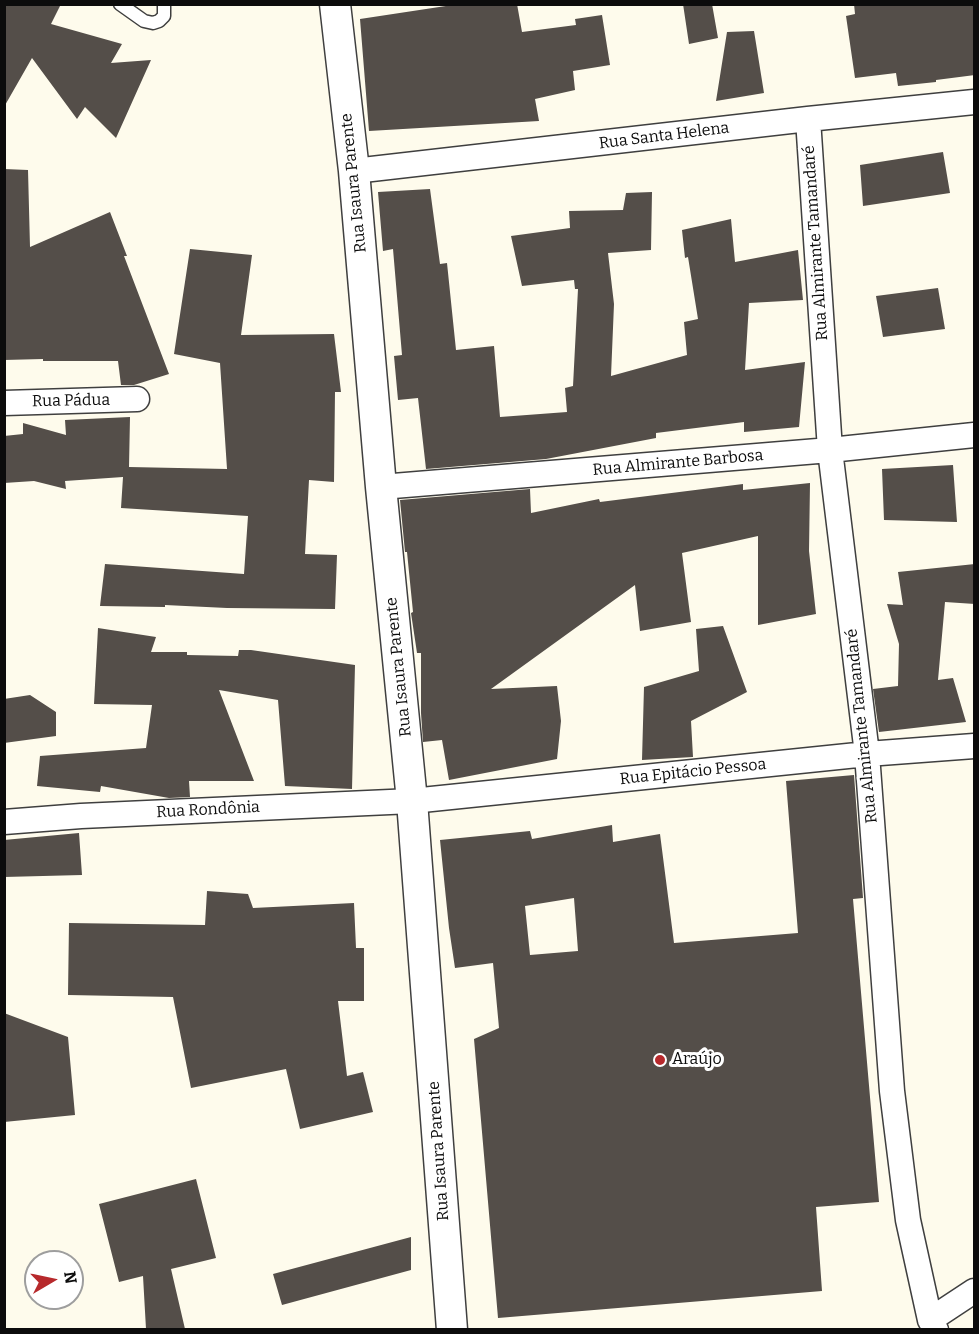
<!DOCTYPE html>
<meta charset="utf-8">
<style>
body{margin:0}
#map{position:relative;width:979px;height:1334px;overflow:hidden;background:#fefbec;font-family:Bitter,serif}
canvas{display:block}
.frame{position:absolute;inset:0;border:6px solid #0c0c0c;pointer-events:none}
.north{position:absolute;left:24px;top:1250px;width:60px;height:60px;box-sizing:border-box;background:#fff;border:2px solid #9e9e9e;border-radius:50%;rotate:81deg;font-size:16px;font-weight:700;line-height:24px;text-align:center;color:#0c0c0c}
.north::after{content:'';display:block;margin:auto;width:21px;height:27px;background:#b7292c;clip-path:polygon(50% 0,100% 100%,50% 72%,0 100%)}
</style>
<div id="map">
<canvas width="979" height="1334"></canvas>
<div class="frame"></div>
<div class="north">N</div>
</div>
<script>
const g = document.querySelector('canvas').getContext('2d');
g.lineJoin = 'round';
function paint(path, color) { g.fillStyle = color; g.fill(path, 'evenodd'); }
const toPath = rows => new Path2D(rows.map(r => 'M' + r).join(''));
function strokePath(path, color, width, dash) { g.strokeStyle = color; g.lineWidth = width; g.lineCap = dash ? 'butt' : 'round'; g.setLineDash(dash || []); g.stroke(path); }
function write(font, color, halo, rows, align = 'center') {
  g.font = font + ' Bitter,serif'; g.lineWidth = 6; g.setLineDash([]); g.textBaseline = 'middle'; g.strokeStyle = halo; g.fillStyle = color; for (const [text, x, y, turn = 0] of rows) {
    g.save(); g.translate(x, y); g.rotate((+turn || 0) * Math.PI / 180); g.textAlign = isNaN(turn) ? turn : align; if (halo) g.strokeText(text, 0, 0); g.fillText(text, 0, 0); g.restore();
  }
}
paint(toPath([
 [4,4,61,4,51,24,122,44,111,63,151,60,116,138,85,107,77,119,32,58,4,107],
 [459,4,517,4,522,32,576,25,575,19,602,15,610,65,573,71,575,90,535,99,539,121,369,131,360,19],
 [683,4,712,4,718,38,689,44],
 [854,4,975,4,975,75,936,80,936,82,898,86,896,73,855,78,846,16,855,14],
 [754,31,764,93,716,101,727,32],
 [943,152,950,193,863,206,860,165],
 [4,169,28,170,30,247,110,212,127,256,124,256,169,374,134,385,121,385,118,361,43,361,43,359,4,360],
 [430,189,440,264,447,263,456,350,494,346,500,417,567,412,565,388,573,386,578,289,575,289,574,280,522,286,511,236,570,228,569,211,623,210,626,193,652,192,651,250,608,253,614,304,611,376,687,355,684,322,698,319,688,257,685,258,682,230,731,219,735,262,798,250,803,300,749,303,745,370,805,362,799,427,744,432,744,422,656,433,656,438,546,459,426,469,418,398,398,400,394,356,402,355,393,249,383,251,378,192],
 [190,249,252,255,241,335,334,334,341,392,335,392,334,482,309,480,305,554,337,555,335,609,227,608,165,605,165,607,100,606,105,564,244,574,248,516,121,508,123,477,65,481,66,489,34,481,4,483,4,436,23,434,23,423,66,435,65,420,130,417,129,467,227,469,220,363,174,354],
 [938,288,945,329,883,337,876,296],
 [953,465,957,522,884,520,882,469],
 [810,483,809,551,816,614,758,625,758,536,682,553,691,622,640,631,635,585,491,689,557,686,561,721,557,759,449,780,442,740,423,742,421,713,421,653,417,653,411,613,413,612,407,552,405,552,400,500,530,489,531,513,599,499,600,502,743,484,743,490],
 [975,564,975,604,945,602,938,680,953,678,966,722,879,732,873,689,898,686,899,644,887,604,903,605,898,572],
 [723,626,747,692,691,721,693,757,642,760,644,687,699,671,696,629],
 [98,628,156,637,151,652,187,652,187,655,238,656,239,650,251,650,355,665,352,789,285,786,278,700,219,690,254,781,189,781,190,797,169,798,101,786,100,792,37,786,40,756,146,748,152,705,94,704],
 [30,695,56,712,56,736,4,743,4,699],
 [854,775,863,898,853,899,879,1202,816,1207,822,1291,498,1318,474,1039,499,1028,493,963,455,968,449,928,440,840,530,831,532,839,612,825,613,842,660,834,674,943,798,933,786,781],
 [574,898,578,951,530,955,525,906],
 [79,833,82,875,4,877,4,840],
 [207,891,248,894,253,908,354,903,356,948,364,948,364,1001,338,1001,347,1076,363,1072,373,1112,300,1129,286,1069,191,1088,173,997,68,995,69,923,205,925],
 [4,1013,68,1037,75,1115,4,1122],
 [196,1179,216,1258,171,1269,185,1329,146,1329,143,1276,119,1282,99,1204],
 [411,1237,411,1270,282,1305,273,1274]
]), '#544e49');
const service = toPath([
 [120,4,144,21,153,23,159,21,164,16,164,4]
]);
const minor = toPath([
 [808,119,830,450,867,754,892,1091,908,1220,930,1320,936,1330],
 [354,171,808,119,974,102],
 [4,403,137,399],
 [381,487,830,450,974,435],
 [4,822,81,816,412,801,867,754,974,746],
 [930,1320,974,1291]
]);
const tertiary = toPath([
 [335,4,354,171,381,487,412,801,452,1330]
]);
strokePath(service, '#3f3f3f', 15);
strokePath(minor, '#3f3f3f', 27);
strokePath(tertiary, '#3f3f3f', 33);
strokePath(service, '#fff', 12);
strokePath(minor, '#fff', 24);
strokePath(tertiary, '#fff', 30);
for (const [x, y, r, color] of [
 [660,1060,6,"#b7292c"]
]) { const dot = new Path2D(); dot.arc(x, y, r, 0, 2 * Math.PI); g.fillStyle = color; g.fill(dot); strokePath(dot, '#fff', 2); }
write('16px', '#0c0c0c', '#fff', [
 ["Rua Santa Helena",664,136,-7],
 ["Rua Isaura Parente",354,183,-96],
 ["Rua Almirante Tamandaré",816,243,-94],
 ["Rua Pádua",71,401,-1],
 ["Rua Almirante Barbosa",678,463,-5],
 ["Rua Isaura Parente",399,667,-96],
 ["Rua Almirante Tamandaré",862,726,-96],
 ["Rua Epitácio Pessoa",693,772,-6],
 ["Rua Rondônia",208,810,-3],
 ["Rua Isaura Parente",439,1151,-94]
]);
write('16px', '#0c0c0c', '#fff', [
 ["Araújo",672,1060]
], 'left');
</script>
